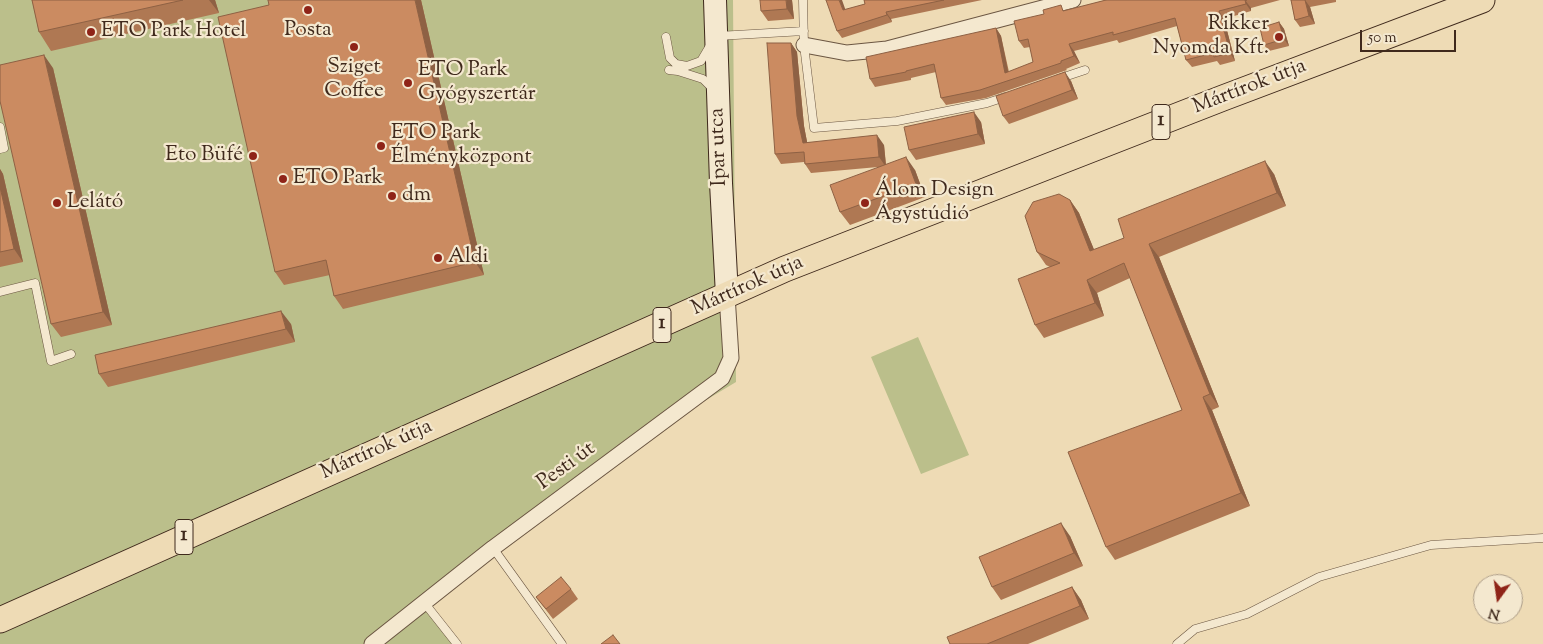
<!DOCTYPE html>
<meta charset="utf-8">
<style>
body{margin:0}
#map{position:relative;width:1543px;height:644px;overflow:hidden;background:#eedbb5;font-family:"Sorts Mill Goudy",serif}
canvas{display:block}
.north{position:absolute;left:1473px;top:574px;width:50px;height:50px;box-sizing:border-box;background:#f4e8cf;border:1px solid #ac9c87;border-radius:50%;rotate:194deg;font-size:14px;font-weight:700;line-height:20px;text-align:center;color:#3f291c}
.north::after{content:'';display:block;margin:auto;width:18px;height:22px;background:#8f2418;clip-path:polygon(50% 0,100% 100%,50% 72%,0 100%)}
.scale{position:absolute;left:1360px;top:30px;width:96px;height:22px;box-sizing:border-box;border:2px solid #3f291c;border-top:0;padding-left:6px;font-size:15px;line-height:18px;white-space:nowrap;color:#3f291c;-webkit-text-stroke:4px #f4e8cf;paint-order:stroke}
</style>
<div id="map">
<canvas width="1543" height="644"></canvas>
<div class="north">N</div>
<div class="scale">50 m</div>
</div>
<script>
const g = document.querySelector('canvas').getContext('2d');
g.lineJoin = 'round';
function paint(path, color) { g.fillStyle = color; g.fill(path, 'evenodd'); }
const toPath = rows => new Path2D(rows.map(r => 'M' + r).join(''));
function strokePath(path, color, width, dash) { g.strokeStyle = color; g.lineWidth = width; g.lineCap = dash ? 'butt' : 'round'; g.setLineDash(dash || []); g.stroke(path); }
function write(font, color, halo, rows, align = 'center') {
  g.font = font + ' "Sorts Mill Goudy",serif'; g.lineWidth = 4.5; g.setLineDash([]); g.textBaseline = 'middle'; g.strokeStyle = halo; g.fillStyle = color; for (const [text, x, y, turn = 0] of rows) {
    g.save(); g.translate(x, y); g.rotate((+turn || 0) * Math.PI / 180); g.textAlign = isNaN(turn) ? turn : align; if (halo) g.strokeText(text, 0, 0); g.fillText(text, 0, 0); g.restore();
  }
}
paint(toPath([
 [0,0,733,0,736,382,638,441,427,599,459,644,0,644],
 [918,337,969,455,921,474,871,357]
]), '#bbbf8b');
const lane = toPath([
 [803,0,804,45,814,128,897,121,987,103,1005,97],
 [718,36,804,31],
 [666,37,670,58,676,64,687,66,701,61,711,44],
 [669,70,678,71,703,79,714,90],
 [1058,79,1085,70],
 [0,127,4,148,0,149],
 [0,292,35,283,51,361,71,354],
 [493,548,562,644],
 [423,601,457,644],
 [1177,644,1195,629,1247,614,1319,577,1431,545,1543,538]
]);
const street = toPath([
 [804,45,847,53,887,49,1073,0],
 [372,644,493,548,722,378,731,358,727,295]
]);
const secondary = toPath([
 [715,0,721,183,727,295]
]);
const primary = toPath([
 [0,620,785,269,1223,98,1482,0]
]);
strokePath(lane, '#6b5642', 9);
strokePath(street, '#6b5642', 17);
strokePath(secondary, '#3f291c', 24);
strokePath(primary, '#3f291c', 27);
strokePath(lane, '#f4e8cf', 8);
strokePath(street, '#f4e8cf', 15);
strokePath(secondary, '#f4e8cf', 22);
strokePath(primary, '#eedbb5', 25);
paint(toPath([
 [32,0,215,0,219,13,51,51,39,32],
 [421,0,484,275,343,309,334,296,330,275,284,285,275,272],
 [792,0,794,19,768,21,761,11],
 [864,0,982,0,891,19,892,22,842,38,837,31,845,10,865,4],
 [1106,0,1280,0,1251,8,1251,11,1224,19,1235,61,1220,65,1217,61,1192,67,1186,60,1177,26,1119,43,1117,40,1074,51,1080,63,1066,69,1067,70,986,98,946,105,941,98,936,72,911,78,911,80,875,87,870,79,996,28,1001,36,1009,72,1033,62,1030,47,1024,48,1019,41,1065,11],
 [1291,0,1336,0,1336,2,1310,7,1315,24,1300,27,1295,20],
 [1279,22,1284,29,1289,46,1269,51,1264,45],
 [791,43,797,52,804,126,807,142,884,145,886,164,915,170,925,197,850,225,840,212,878,167,811,173,805,164,804,162,781,164,775,154],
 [53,68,112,325,61,337,51,324],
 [1071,81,1078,99,1009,124,1003,116],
 [981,122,985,144,916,160,909,150],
 [0,169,3,174,23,262,0,267],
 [1274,174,1286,206,1159,257,1219,407,1212,410,1250,506,1115,560,1106,547,1182,410,1130,278,1097,293,1104,316,1044,338,1035,325,1050,267,1046,265,1037,252,1070,200,1079,213,1094,250,1124,238],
 [291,324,295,342,108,387,99,374],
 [1070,536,1083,566,1001,600,992,587],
 [1072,587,1081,600,1089,619,1028,644,950,644],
 [571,589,578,599,553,619,536,597]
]), '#af7853');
paint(toPath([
 [209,0,215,0,219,13],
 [415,0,421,0,484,275,475,262],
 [786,0,792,0,794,19,787,9],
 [839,0,842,0,848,17,843,10],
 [1245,0,1251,8,1251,11,1246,4],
 [1305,0,1310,7,1315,24,1309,16],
 [1219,11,1224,19,1235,61,1230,53],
 [886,12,891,19,892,22,887,15],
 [1279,22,1284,29,1289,46,1284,39],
 [996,28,1001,36,1010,81,1005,73],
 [791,43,797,52,804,126,809,152,803,143,797,116],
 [1069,44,1074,51,1080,63,1074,56],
 [44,55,53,68,112,325,103,312],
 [1065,72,1071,81,1078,99,1072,90],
 [974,112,981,122,985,144,978,134],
 [877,135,884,145,886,167,879,157],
 [906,157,915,170,925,197,916,184],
 [1265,161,1274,174,1286,206,1277,193],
 [0,169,3,174,23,262,14,249,0,187],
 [1070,200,1079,213,1100,264,1090,251],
 [1149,244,1159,257,1219,407,1210,394],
 [1087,280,1097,293,1104,316,1095,303],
 [281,311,291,324,295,342,286,329],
 [1203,397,1212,410,1250,506,1241,493],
 [1061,523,1070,536,1083,566,1074,553],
 [1072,587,1081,600,1089,619,1080,606]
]), '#8e6144');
const building = toPath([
 [32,0,183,0,39,32,32,0],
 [268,0,415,0,475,262,334,296,326,260,275,272,218,17,269,5,268,0],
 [760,0,786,0,787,9,761,11,760,0],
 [826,0,839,0,843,10,865,4,864,0,944,0,886,12,887,15,837,31,826,0],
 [1106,0,1247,0,1245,0,1246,4,1219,11,1230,53,1214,57,1213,53,1186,60,1175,18,1113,35,1113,32,1069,44,1074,56,1061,61,1061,63,980,90,941,98,934,64,906,71,906,72,870,79,866,57,996,28,1005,73,1033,62,1028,39,1019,41,1014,21,1044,14,1043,10,1061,5,1063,11,1106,0],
 [1291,0,1305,0,1309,16,1295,20,1291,0],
 [1279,22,1284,39,1264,45,1260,28,1279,22],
 [767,43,791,43,797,116,803,143,877,135,879,157,805,164,804,152,775,154,767,43],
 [44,55,103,312,51,324,0,101,0,65,44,55],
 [1065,72,1072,90,1003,116,996,96,1065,72],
 [974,112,978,134,909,150,904,127,974,112],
 [906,157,916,184,840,212,830,185,906,157],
 [1265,161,1277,193,1149,244,1210,394,1203,397,1241,493,1106,547,1068,452,1182,410,1124,263,1087,280,1095,303,1035,325,1018,279,1060,263,1037,252,1025,216,1033,202,1059,194,1070,200,1090,251,1124,238,1118,219,1265,161],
 [0,187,14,249,0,252,0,187],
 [281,311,286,329,99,374,95,355,281,311],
 [1061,523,1074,553,992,587,979,557,1061,523],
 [561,577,571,589,546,609,536,597,561,577],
 [1072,587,1080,606,987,644,950,644,947,637,1072,587],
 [613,635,620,644,601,644,613,635]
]);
paint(building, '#cb8b61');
strokePath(building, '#8e6144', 1);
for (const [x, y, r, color] of [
 [308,10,5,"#8f2418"],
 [91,32,5,"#8f2418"],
 [1279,37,5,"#8f2418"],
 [354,47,5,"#8f2418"],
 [408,83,5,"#8f2418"],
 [381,146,5,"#8f2418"],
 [253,156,5,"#8f2418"],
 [283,179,5,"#8f2418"],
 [392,196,5,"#8f2418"],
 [57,203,5,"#8f2418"],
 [865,203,5,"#8f2418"],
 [438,258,5,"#8f2418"]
]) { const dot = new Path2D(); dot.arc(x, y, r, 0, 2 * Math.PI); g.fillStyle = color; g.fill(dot); strokePath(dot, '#f4e8cf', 2); }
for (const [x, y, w] of [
 [1161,122,18],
 [662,325,18],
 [184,537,18]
]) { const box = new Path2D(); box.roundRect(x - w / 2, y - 17.5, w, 35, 4); g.fillStyle = '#f4e8cf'; g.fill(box); strokePath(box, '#3f291c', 1); }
write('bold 20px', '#3f291c', null, [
 ["1",1161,122],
 ["1",662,325],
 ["1",184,537]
]);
write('21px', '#3f291c', '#f4e8cf', [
 ["Rikker",1269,25,"right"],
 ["Nyomda Kft.",1269,49,"right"],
 ["Posta",308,31,"center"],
 ["ETO Park Hotel",101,32],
 ["Sziget",354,68,"center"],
 ["Coffee",354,92,"center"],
 ["ETO Park",418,71],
 ["Gyógyszertár",418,95],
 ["ETO Park",391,134],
 ["Élményközpont",391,158],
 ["Eto Büfé",243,156,"right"],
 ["ETO Park",293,179],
 ["Álom Design",875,191],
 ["Ágystúdió",875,215],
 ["dm",402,196],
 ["Lelátó",67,203],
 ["Aldi",448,258]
], 'left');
write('21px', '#3f291c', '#f4e8cf', [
 ["Mártírok útja",1250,88,-21],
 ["Ipar utca",720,147,-92],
 ["Mártírok útja",748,287,-24],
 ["Mártírok útja",377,451,-24],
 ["Pesti út",567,467,-36]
]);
</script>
